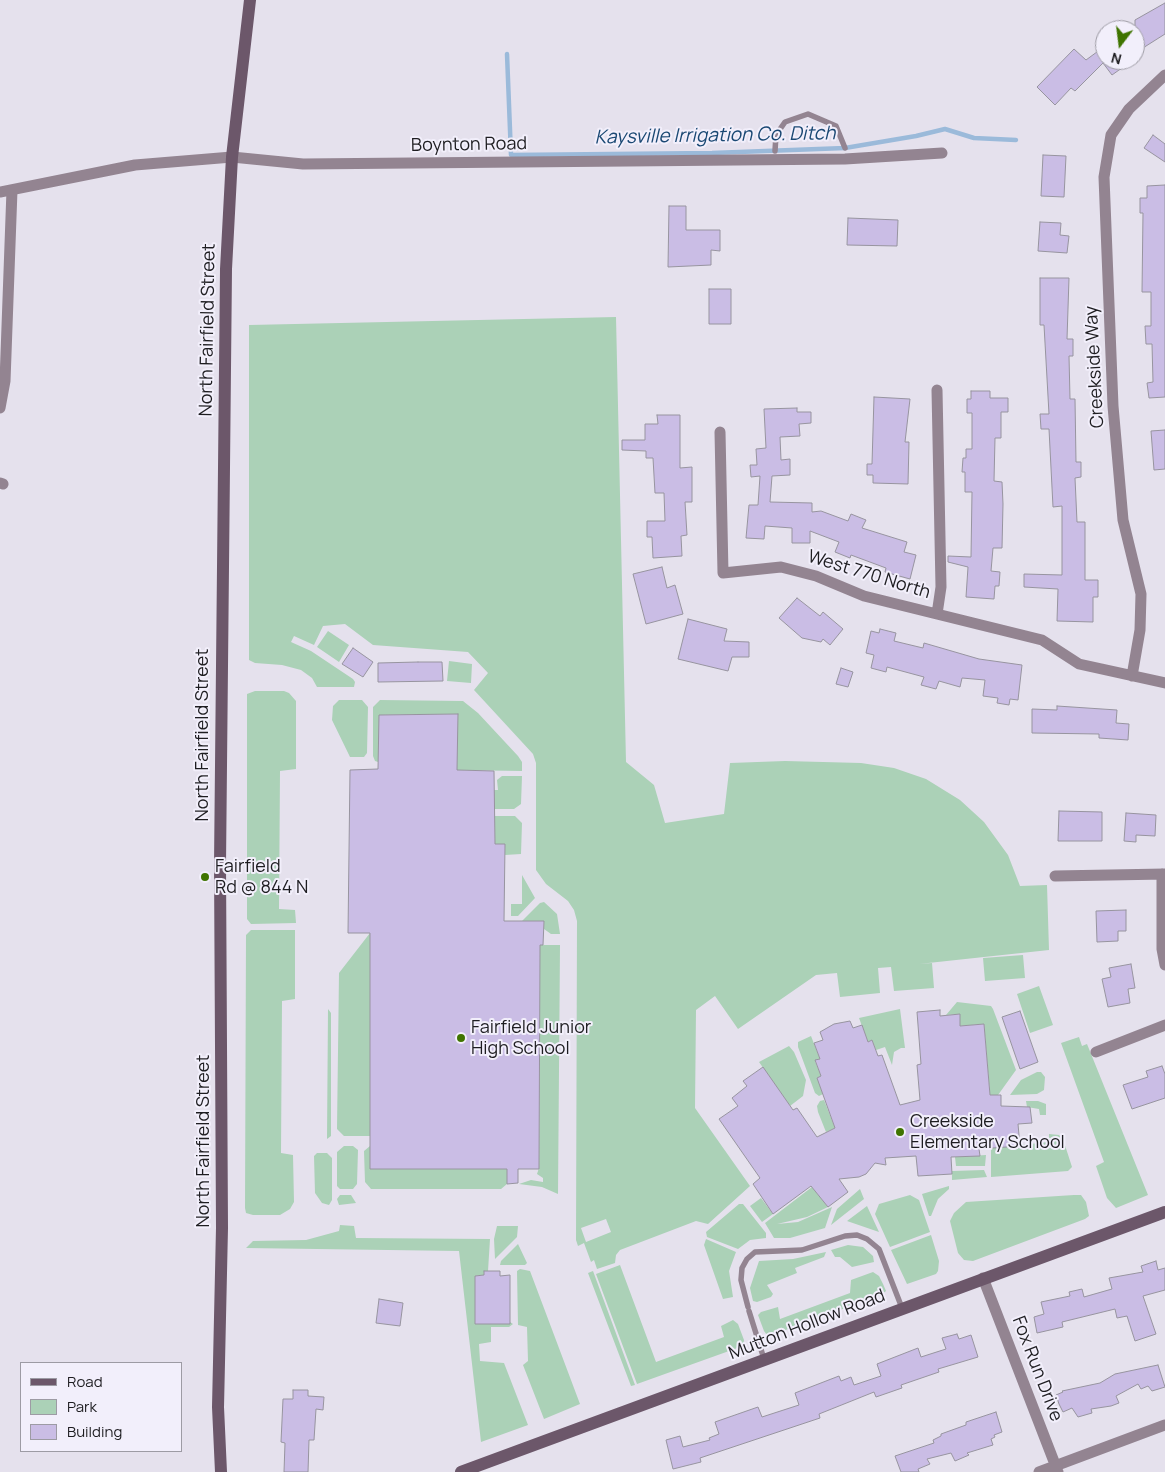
<!DOCTYPE html>
<style>
body{margin:0}
#map{position:relative;width:1165px;height:1472px;overflow:hidden;background:#e5e1ed;font-family:Manrope,sans-serif}
canvas{display:block}
.legend{position:absolute;left:20px;top:1362px;width:162px;height:90px;box-sizing:border-box;background:#f2effb;border:1px solid #9d9ba4;margin:0;padding:6px 9px;list-style:none;font-size:15px;color:#1e1d21}
.legend li{display:flex;align-items:center;gap:10px;height:25px}
.legend b{width:25px;border:1px solid #9d9ba4}
.north{position:absolute;left:1095px;top:20px;width:50px;height:50px;box-sizing:border-box;background:#f2effb;border:1px solid #9d9ba4;border-radius:50%;rotate:195deg;font-size:14px;font-weight:700;line-height:20px;text-align:center;color:#1e1d21}
.north::after{content:'';display:block;margin:auto;width:18px;height:22px;background:#3f7400;clip-path:polygon(50% 0,100% 100%,50% 72%,0 100%)}
</style>
<div id="map">
<canvas width="1165" height="1472"></canvas>
<ul class="legend">
<li><b style="height:6px;background:#6c576a"></b>Road</li>
<li><b style="height:14px;background:#abd1b7"></b>Park</li>
<li><b style="height:14px;background:#cabde5"></b>Building</li>
</ul>
<div class="north">N</div>
</div>
<script>
const g = document.querySelector('canvas').getContext('2d');
g.lineJoin = 'round';
function paint(path, color) { g.fillStyle = color; g.fill(path, 'evenodd'); }
const toPath = rows => new Path2D(rows.map(r => 'M' + r).join(''));
function strokePath(path, color, width, dash) { g.strokeStyle = color; g.lineWidth = width; g.lineCap = dash ? 'butt' : 'round'; g.setLineDash(dash || []); g.stroke(path); }
function write(font, color, halo, rows, align = 'center') {
  g.font = font + ' Manrope,sans-serif'; g.lineWidth = 4; g.setLineDash([]); g.textBaseline = 'middle'; g.strokeStyle = halo; g.fillStyle = color; for (const [text, x, y, turn = 0] of rows) {
    g.save(); g.translate(x, y); g.rotate((+turn || 0) * Math.PI / 180); g.textAlign = isNaN(turn) ? turn : align; if (halo) g.strokeText(text, 0, 0); g.fillText(text, 0, 0); g.restore();
  }
}
paint(toPath([
 [616,317,626,762,654,785,665,823,724,814,730,763,785,761,861,763,894,768,926,779,960,800,984,822,1008,855,1020,886,1047,885,1049,950,919,964,932,963,934,988,894,991,891,967,878,968,880,993,840,997,837,973,816,975,738,1029,715,996,696,1010,695,1108,750,1186,708,1224,696,1221,620,1250,616,1255,615,1263,597,1269,594,1260,591,1262,584,1243,578,1246,576,1240,577,921,574,910,568,901,546,884,536,870,536,763,533,754,474,690,488,673,468,652,373,645,345,624,323,626,314,645,294,636,291,642,311,651,353,679,355,682,354,687,317,687,312,678,301,670,282,665,255,663,249,660,249,325],
 [606,1219,611,1232,586,1242,581,1228],
 [328,631,349,645,339,662,317,647],
 [449,661,472,664,471,683,447,681],
 [255,691,284,691,289,693,296,701,296,769,280,771,279,909,295,910,296,923,251,924,247,919,247,694],
 [339,700,362,700,368,707,367,753,364,757,350,757,332,720,333,706],
 [380,700,463,701,478,713,518,756,522,762,522,771,457,770,457,714,380,715,378,762,375,761,373,756,373,707],
 [502,776,522,776,521,804,514,809,494,809,494,790,498,790,497,780],
 [494,816,515,816,522,823,521,854,505,855,505,845,495,844],
 [522,875,535,898,518,916,511,916,511,904,522,904],
 [544,902,557,914,560,934,551,934,544,929,544,922,522,921,540,903],
 [251,930,295,930,295,999,282,1001,281,1153,293,1155,294,1202,290,1209,280,1215,253,1215,246,1213,245,1208,246,935],
 [370,933,370,1136,344,1136,337,1129,339,973],
 [540,945,560,945,558,1194,542,1187,519,1184,531,1180,543,1182,543,1178,537,1174,539,1168],
 [1023,955,1025,978,985,981,983,958],
 [1039,986,1053,1025,1030,1033,1017,994],
 [957,1002,991,1006,993,1009,1016,1070,998,1095,990,1095,984,1024,960,1026,960,1014,946,1015],
 [328,1009,331,1013,331,1136,327,1139],
 [900,1009,905,1048,901,1048,894,1052,892,1065,885,1047,876,1050,872,1040,868,1042,859,1018],
 [811,1036,820,1059,815,1061,821,1076,817,1078,823,1094,819,1096,815,1093,798,1047,798,1042],
 [1079,1037,1082,1046,1087,1044,1148,1195,1116,1208,1107,1198,1096,1166,1104,1162,1061,1043],
 [789,1046,794,1052,806,1080,803,1096,790,1106,759,1062],
 [1037,1072,1041,1072,1045,1077,1044,1090,1037,1094,1010,1095,1021,1080],
 [824,1100,835,1128,826,1132,818,1112,817,1106,820,1101],
 [1026,1101,1038,1101,1046,1104,1046,1115,1040,1115,1039,1109,1027,1107],
 [1049,1134,1059,1135,1063,1139,1072,1167,1068,1171,991,1177,991,1148,1049,1142],
 [344,1146,353,1146,358,1150,357,1184,353,1189,340,1189,337,1186,337,1152],
 [370,1146,371,1169,507,1169,507,1184,501,1189,371,1189,365,1182,364,1151],
 [317,1153,327,1153,332,1158,332,1200,329,1205,322,1203,315,1193,314,1156],
 [986,1155,985,1166,956,1166,955,1157],
 [984,1170,987,1177,952,1180,952,1171],
 [949,1186,949,1189,938,1199,931,1216,929,1216,922,1194],
 [812,1187,828,1207,807,1217,777,1224,798,1222,832,1207,825,1228,790,1238,774,1238,765,1223],
 [860,1189,864,1199,831,1225,837,1209],
 [340,1195,351,1195,356,1203,339,1205,337,1199],
 [910,1195,919,1200,930,1232,890,1247,875,1214,879,1204],
 [1074,1195,1081,1195,1086,1202,1089,1216,1085,1219,973,1261,964,1260,958,1253,950,1221,954,1213,966,1202],
 [761,1198,773,1214,762,1222,750,1206],
 [739,1204,743,1204,766,1233,766,1238,750,1240,738,1249,707,1237,706,1232],
 [867,1206,879,1232,847,1221],
 [340,1225,354,1226,356,1238,490,1239,488,1271,484,1275,475,1276,475,1324,510,1324,510,1322,513,1324,509,1327,491,1327,491,1342,479,1344,480,1361,504,1363,528,1425,481,1442,459,1251,246,1248,253,1241,306,1240,339,1231],
 [497,1226,518,1226,517,1237,495,1259,494,1239],
 [931,1235,939,1261,938,1271,936,1274,907,1284,891,1250],
 [706,1239,736,1252,729,1271,733,1297,723,1299,704,1245],
 [518,1244,527,1263,525,1265,500,1265,501,1261],
 [848,1245,863,1247,873,1256,874,1262,852,1267,840,1257,835,1257,831,1250],
 [826,1252,824,1257,795,1268,797,1273,767,1285,773,1294,771,1297,757,1302,753,1301,750,1288,759,1261,793,1259],
 [620,1265,656,1362,724,1337,721,1326,733,1320,738,1324,744,1340,743,1346,637,1384,596,1274],
 [520,1269,530,1271,580,1404,544,1419,523,1365,528,1361,527,1327,518,1325,517,1271],
 [593,1271,635,1385,631,1386,588,1273],
 [873,1272,879,1276,883,1284,886,1291,881,1295,772,1335,767,1335,764,1331,758,1315,761,1312,778,1307,780,1319,850,1293,851,1280]
]), '#abd1b7');
strokePath(toPath([
 [507,54,511,155,712,153,845,148,916,136,945,129,974,138,1016,140]
]), '#9bbada', 4.5);
const building = toPath([
 [1165,3,1165,34,1135,53,1135,20,1165,3],
 [1105,46,1105,60,1133,60,1112,75,1103,63,1075,91,1071,88,1055,105,1037,87,1074,49,1086,60,1105,46],
 [1153,135,1165,144,1165,162,1144,148,1153,135],
 [1043,155,1066,156,1064,197,1041,196,1043,155],
 [1165,185,1165,397,1149,398,1147,383,1153,382,1152,344,1146,344,1145,326,1151,326,1151,292,1142,292,1143,213,1140,213,1140,198,1147,198,1147,186,1165,185],
 [669,206,686,206,686,230,720,230,720,251,711,250,711,265,668,267,669,206],
 [848,218,898,220,897,246,847,245,848,218],
 [1040,222,1061,223,1060,235,1069,236,1067,253,1038,251,1040,222],
 [1040,278,1069,278,1067,339,1073,339,1073,356,1069,356,1070,399,1075,399,1076,462,1081,462,1081,477,1075,478,1077,522,1085,522,1085,580,1098,580,1098,597,1093,597,1093,622,1057,621,1058,589,1024,587,1024,574,1062,575,1062,506,1053,507,1049,429,1041,429,1040,414,1049,414,1044,325,1040,325,1040,278],
 [709,289,731,289,731,324,709,324,709,289],
 [971,391,990,391,990,398,1008,398,1008,412,1001,412,1001,438,995,438,994,481,1002,482,1003,504,1002,548,993,548,991,571,1000,572,999,586,995,586,994,599,966,597,968,567,948,562,948,556,971,557,972,492,965,492,965,472,962,472,963,458,966,458,966,449,972,449,972,413,967,413,967,399,971,399,971,391],
 [874,397,910,399,905,442,909,442,908,484,873,483,873,475,867,475,867,464,872,464,874,397],
 [797,408,797,412,811,412,811,423,799,424,800,436,780,437,781,460,790,459,790,475,772,476,770,502,812,503,812,512,821,511,848,521,851,514,866,520,862,528,907,542,904,552,916,555,910,579,885,572,886,568,851,555,850,558,835,552,839,542,810,531,810,543,792,543,792,528,765,526,764,539,746,538,749,505,758,505,760,476,751,477,750,465,757,465,756,449,766,448,764,409,797,408],
 [657,415,680,415,680,468,692,467,692,502,685,502,687,535,681,536,682,556,653,558,652,537,647,537,647,521,665,521,664,493,655,493,653,458,646,458,646,451,622,450,622,440,645,440,645,424,658,424,657,415],
 [1165,430,1165,469,1154,470,1151,431,1165,430],
 [662,567,667,588,675,585,683,614,646,624,633,574,662,567],
 [797,598,820,616,823,612,843,629,830,645,823,639,821,642,802,638,779,618,797,598],
 [688,619,727,629,724,641,749,642,749,657,732,657,728,671,678,659,688,619],
 [880,629,896,633,894,641,923,648,924,643,979,659,1022,665,1018,700,1010,699,1009,705,997,703,998,698,983,696,985,680,962,678,960,687,939,681,936,689,921,685,924,677,887,667,886,672,871,668,874,655,866,653,871,631,879,633,880,629],
 [353,648,373,662,363,677,342,664,353,648],
 [418,662,442,662,443,681,378,682,378,663,418,662],
 [841,668,853,672,848,687,836,684,841,668],
 [1057,706,1117,710,1116,723,1129,724,1128,740,1099,738,1099,734,1032,733,1032,709,1057,710,1057,706],
 [458,714,457,770,494,771,495,844,505,844,504,921,544,921,543,945,540,945,539,1169,518,1169,518,1183,507,1184,507,1169,370,1169,370,933,348,933,350,770,378,769,379,715,458,714],
 [1059,811,1102,812,1102,841,1058,841,1059,811],
 [1126,813,1156,815,1155,836,1136,835,1136,842,1124,841,1126,813],
 [1126,910,1126,931,1118,931,1118,941,1097,942,1096,911,1126,910],
 [1131,964,1135,988,1128,989,1130,1003,1108,1007,1102,979,1111,977,1109,968,1131,964],
 [940,1010,940,1016,960,1014,960,1026,984,1024,990,1095,1001,1095,1001,1106,1030,1107,1032,1123,1018,1124,1020,1146,979,1149,980,1156,951,1157,952,1174,918,1176,916,1156,885,1158,886,1165,875,1163,866,1174,859,1177,839,1179,848,1192,828,1207,811,1186,773,1214,753,1184,760,1178,719,1119,738,1106,732,1098,747,1086,743,1081,763,1067,793,1110,797,1108,817,1137,835,1128,817,1078,821,1076,815,1060,820,1059,814,1043,823,1040,820,1032,834,1024,850,1021,853,1028,862,1025,868,1042,872,1040,878,1056,882,1055,900,1105,920,1100,917,1065,921,1064,917,1012,940,1010],
 [1020,1011,1038,1062,1020,1069,1002,1017,1020,1011],
 [1162,1066,1165,1074,1165,1098,1132,1109,1123,1085,1148,1077,1146,1071,1162,1066],
 [1156,1261,1158,1270,1165,1268,1165,1290,1143,1296,1156,1334,1135,1341,1127,1316,1117,1318,1115,1309,1062,1322,1063,1327,1037,1333,1034,1317,1044,1314,1041,1302,1070,1296,1069,1292,1082,1289,1084,1297,1112,1289,1109,1278,1143,1272,1141,1266,1156,1261],
 [484,1271,500,1271,500,1276,510,1275,510,1324,475,1324,475,1276,484,1275,484,1271],
 [379,1299,403,1303,400,1326,376,1323,379,1299],
 [957,1334,959,1339,971,1335,978,1357,938,1369,939,1372,901,1385,902,1388,876,1397,874,1392,819,1414,820,1418,700,1458,701,1462,673,1469,666,1440,680,1436,683,1447,710,1440,709,1438,719,1434,715,1422,758,1407,762,1417,799,1405,795,1393,839,1376,841,1381,851,1377,854,1385,881,1376,877,1364,918,1348,921,1357,946,1349,942,1338,957,1334],
 [1158,1365,1165,1387,1152,1391,1148,1386,1141,1389,1138,1384,1116,1396,1119,1403,1111,1406,1091,1409,1092,1413,1078,1417,1072,1408,1063,1412,1059,1404,1056,1395,1063,1392,1062,1391,1100,1383,1115,1374,1158,1365],
 [293,1390,308,1390,308,1396,324,1397,323,1410,316,1409,314,1440,309,1440,308,1472,284,1472,285,1443,281,1442,283,1399,293,1399,293,1390],
 [996,1412,1002,1432,994,1435,995,1437,991,1439,993,1445,967,1453,969,1455,955,1461,951,1453,927,1459,930,1464,918,1469,919,1472,901,1472,895,1456,934,1443,933,1440,941,1436,941,1434,966,1425,966,1422,996,1412]
]);
paint(building, '#cabde5');
strokePath(building, '#97949f', 1);
strokePath(toPath([
 [775,151,776,135,785,122,808,114,836,126,845,148],
 [748,1307,741,1280,742,1268,747,1259,755,1252,802,1250,845,1236,857,1235,867,1239,879,1249,902,1308],
 [749,1311,764,1359]
]), '#938491', 5.5);
strokePath(toPath([
 [0,192,135,165,232,157,303,164,845,159,942,153],
 [0,408,5,381,12,190],
 [720,432,723,573,781,567,816,576,864,596,1042,640,1079,664,1165,683],
 [0,483,3,484],
 [937,614,941,587,937,390],
 [1132,676,1140,630,1141,594,1123,520,1113,406,1104,177,1111,135,1129,109,1165,75],
 [1162,874,1162,949,1165,965],
 [1055,876,1165,874],
 [1096,1052,1165,1025],
 [983,1278,1058,1472],
 [1039,1472,1165,1425]
]), '#938491', 11);
strokePath(toPath([
 [221,1472,218,1407,222,1228,220,864,226,269,232,157,250,0],
 [461,1472,1165,1212]
]), '#6c576a', 12);
for (const [x, y, r, color] of [
 [205,877,5,"#3f7400"],
 [461,1038,5,"#3f7400"],
 [900,1132,5,"#3f7400"]
]) { const dot = new Path2D(); dot.arc(x, y, r, 0, 2 * Math.PI); g.fillStyle = color; g.fill(dot); strokePath(dot, '#f2effb', 2); }
write('18px', '#1e1d21', '#f2effb', [
 ["Boynton Road",469,145,-1],
 ["North Fairfield Street",208,330,-89],
 ["Creekside Way",1095,367,-93],
 ["West 770 North",869,575,17],
 ["North Fairfield Street",203,735,-90],
 ["North Fairfield Street",204,1141,-90],
 ["Mutton Hollow Road",807,1325,-21],
 ["Fox Run Drive",1037,1369,69]
]);
write('18px', '#1e1d21', '#f2effb', [
 ["Fairfield",215,867],
 ["Rd @ 844 N",215,888],
 ["Fairfield Junior",471,1028],
 ["High School",471,1049],
 ["Creekside",910,1122],
 ["Elementary School",910,1143]
], 'left');
write('italic 19px', '#1a4873', '#f2effb', [
 ["Kaysville Irrigation Co. Ditch",715,136,-1]
]);
</script>
